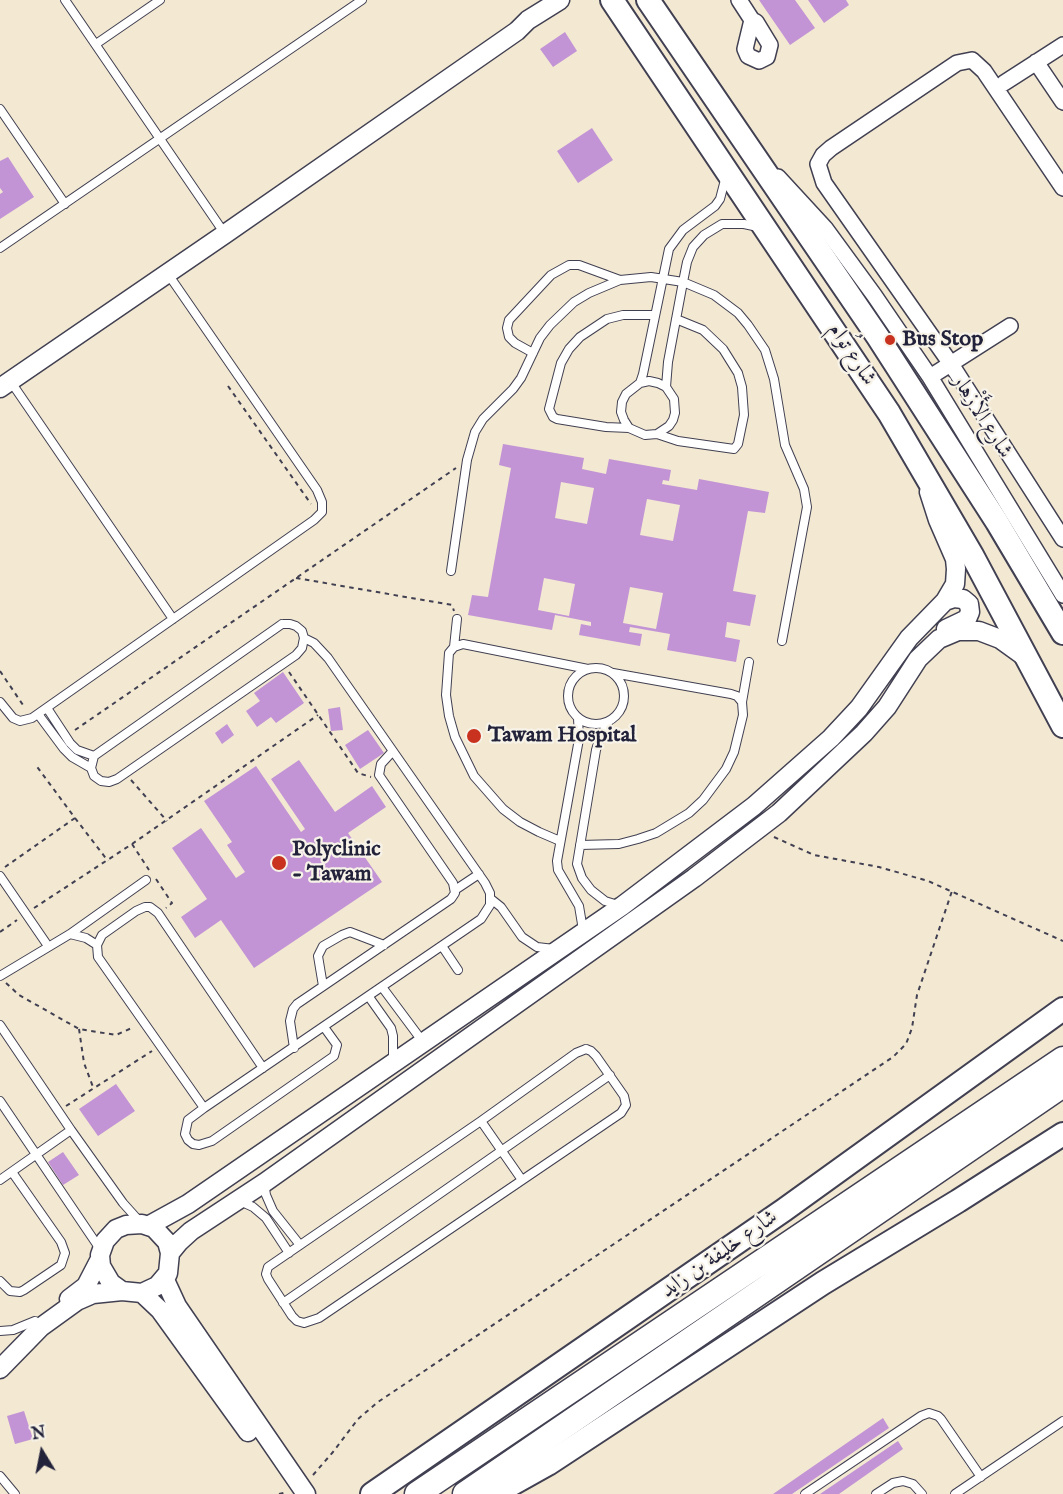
<!DOCTYPE html>
<meta charset="utf-8">
<style>
body{margin:0}
#map{position:relative;width:1063px;height:1494px;overflow:hidden;background:#f3e8d2;font-family:"IM FELL English",serif}
canvas{display:block}
.north{position:absolute;left:12px;top:1422px;width:60px;height:60px;-webkit-text-stroke:4px #f7f3e8;paint-order:stroke;rotate:350deg;font-size:16px;font-weight:700;line-height:24px;text-align:center;color:#22223b}
.north::after{content:'';display:block;margin:auto;width:21px;height:27px;background:#22223b;clip-path:polygon(50% 0,100% 100%,50% 72%,0 100%)}
</style>
<div id="map">
<canvas width="1063" height="1494"></canvas>
<div class="north">N</div>
</div>
<script>
const g = document.querySelector('canvas').getContext('2d');
g.lineJoin = 'round';
function paint(path, color) { g.fillStyle = color; g.fill(path, 'evenodd'); }
const toPath = rows => new Path2D(rows.map(r => 'M' + r).join(''));
function strokePath(path, color, width, dash) { g.strokeStyle = color; g.lineWidth = width; g.lineCap = dash ? 'butt' : 'round'; g.setLineDash(dash || []); g.stroke(path); }
function write(font, color, halo, rows, align = 'center') {
  g.font = font + ' "IM FELL English",Amiri,serif'; g.lineWidth = 4.5; g.setLineDash([]); g.textBaseline = 'middle'; g.strokeStyle = halo; g.fillStyle = color; for (const [text, x, y, turn = 0] of rows) {
    g.save(); g.translate(x, y); g.rotate((+turn || 0) * Math.PI / 180); g.textAlign = isNaN(turn) ? turn : align; if (halo) g.strokeText(text, 0, 0); g.fillText(text, 0, 0); g.restore();
  }
}
paint(toPath([
 [759,0,795,0,815,28,790,45],
 [808,0,846,0,849,5,824,23],
 [565,32,577,51,553,67,540,49],
 [592,128,613,160,578,183,557,151],
 [8,157,34,197,0,219,0,194,3,192,0,188,0,161],
 [503,444,584,458,582,469,606,474,609,459,671,470,669,481,663,480,662,484,697,490,699,479,769,492,765,513,748,511,733,591,756,595,750,626,727,622,725,637,740,640,736,662,667,650,670,634,630,627,629,632,642,634,640,646,579,635,581,624,591,626,591,622,555,615,552,630,468,615,472,595,488,597,511,468,499,465],
 [561,482,594,488,587,524,555,518],
 [647,499,680,505,673,541,640,535],
 [544,578,575,584,569,616,538,610],
 [630,587,663,593,656,629,623,623],
 [283,672,304,703,276,723,271,717,257,727,246,711,260,701,254,693],
 [340,707,343,730,331,731,328,709],
 [227,724,234,735,222,744,215,733],
 [368,730,384,753,360,769,345,745],
 [299,760,335,812,372,786,386,807,348,833,382,882,254,968,221,920,195,938,181,917,207,899,172,848,201,828,236,878,245,872,227,845,232,842,204,801,256,766,301,832,305,829,271,779],
 [116,1084,135,1111,98,1136,79,1109],
 [63,1152,79,1175,63,1185,48,1162],
 [24,1411,33,1439,15,1444,7,1416],
 [883,1418,889,1428,792,1494,773,1494],
 [898,1441,903,1449,839,1494,820,1494]
]), '#c294d5');
const service = toPath([
 [65,0,225,234],
 [96,44,160,0],
 [0,109,65,204],
 [0,248,362,0],
 [533,353,515,343,509,337,507,328,509,320,551,275,569,265,579,265,620,280],
 [11,382,173,619],
 [640,383,649,381,658,383,666,387,674,399,675,413,673,420,669,426,657,434,645,435,629,428,624,420,621,412,622,402,626,394,640,383,643,374,669,249,683,230,715,206,720,199,726,176],
 [666,387,668,362,683,282,687,262,693,247,704,235,722,224,744,224,758,227],
 [629,428,606,427,557,419,553,417,549,409,561,363,569,349,580,337,607,319,623,315,655,315],
 [657,434,678,441,734,449,738,444,744,415,742,387,738,373,723,349,703,330,676,319],
 [451,571,467,460,475,432,483,419,513,389,521,378,540,338,550,325,574,302,589,293,620,280,651,277,683,282,714,295,738,313,748,325,765,350,774,379,785,445,804,489,807,507,782,641],
 [282,624,290,624,296,626,302,631,304,638,302,648,296,655,117,779,109,782,101,781,94,776,91,768,94,756,282,624],
 [304,638,314,643,328,658,485,883,490,893,490,905,481,919,204,1108,188,1120,185,1134,188,1140,193,1144,199,1145,212,1141,334,1056,337,1045,324,1027],
 [454,647,457,619],
 '568 696a28 28 0 1 1 56 0a28 28 0 1 1-56 0Z',
 [0,702,13,718,20,721,32,718,314,520,322,512,322,502,317,490,168,274],
 [742,702,749,662],
 [47,708,70,743,77,750,94,756],
 [38,714,64,749,72,757,91,768],
 [578,718,579,739,557,861,558,870,579,906,583,930],
 [609,721,599,740,596,750,577,864,582,878,591,890,605,901,618,905],
 [560,841,539,832,520,822,503,809,474,776,455,737,449,716,446,695,449,653,454,647,463,644,588,669],
 [580,845,619,844,638,839,656,833,689,813,703,800,726,769,734,752,743,715,742,702,737,696,731,694,613,673],
 [0,876,48,946],
 [455,890,479,874],
 [491,899,501,907,522,937,537,947,554,949],
 [70,934,86,938,97,945],
 [442,946,458,970],
 [0,976,70,934,146,880],
 [323,986,318,956,323,946,342,935,350,932,384,945],
 [382,987,423,1042],
 [369,997,391,1028,393,1036,393,1060],
 [0,1025,71,1130,123,1203,141,1223],
 [294,1048,290,1021,293,1009,297,1004,451,899,455,893,453,883,379,775,381,764,392,752],
 [586,1049,591,1051,596,1056,624,1096,626,1105,621,1113,319,1318,304,1323,297,1321,292,1316,268,1279,266,1274,268,1267,481,1121,576,1053,586,1049],
 [0,1101,100,1249],
 [204,1108,98,957,97,945,102,935,136,911,145,907,150,907,158,913,263,1068],
 [481,1121,522,1180],
 [0,1180,71,1130],
 [264,1183,266,1195,273,1211,300,1245],
 [240,1201,253,1207,266,1218,289,1253],
 [0,1281,10,1291,20,1292,24,1290,61,1265,65,1253,61,1242,12,1172],
 [283,1303,610,1075],
 [0,1331,13,1330,35,1321],
 [0,1476,15,1494],
 [805,1494,921,1416,929,1413,938,1416,941,1419,981,1477],
 [876,1494,893,1483,903,1481,913,1484,922,1494],
 [955,1494,1063,1421]
]);
const minor = toPath([
 [739,0,752,20],
 [752,20,756,22,770,45,767,57,759,61,748,56,745,49,752,20],
 [1036,62,1063,102],
 [1004,83,1063,45],
 [778,177,825,228,874,295,930,377,1063,595],
 [1063,188,984,71,972,60,957,63,831,148,823,155,818,164,824,183,951,364,1063,539],
 [930,377,1010,326]
]);
const tertiary = toPath([
 [0,388,225,234,517,31,528,20,560,0],
 [945,601,954,598,963,599,969,604,970,612,967,619,946,629],
 [148,1226,188,1204,622,906,754,806,831,738,859,708,909,638,945,601,955,584,956,569,955,559,938,520,929,492],
 [170,1253,167,1242,154,1228,142,1224,126,1225,116,1229,105,1241,100,1255,101,1266,111,1283,122,1291,142,1293,157,1286,168,1273,170,1253,179,1242,191,1231,264,1183,694,878,779,813,864,733,887,707,918,659,939,639,958,631,979,631,1000,639,1025,657],
 [168,1273,165,1280,177,1306,306,1494],
 [142,1293,160,1310,248,1432],
 [69,1299,86,1286,100,1259],
 [0,1369,41,1327,77,1301,93,1294,122,1291]
]);
const primary = toPath([
 [612,0,889,413,972,555,1063,726],
 [648,0,878,337,997,522,1063,633],
 [372,1494,784,1210,1063,1009],
 [494,1494,548,1464,823,1283,958,1201,1063,1134]
]);
const trunk = toPath([
 [417,1494,1063,1059],
 [465,1494,1063,1085]
]);
strokePath(service, '#414052', 10);
strokePath(minor, '#414052', 18);
strokePath(tertiary, '#414052', 21);
strokePath(primary, '#414052', 26);
strokePath(trunk, '#414052', 27);
strokePath(toPath([
 [228,386,311,504],
 [296,578,452,605,454,611],
 [0,671,25,708],
 [289,672,358,773,371,777],
 [75,730,456,468],
 [131,780,167,821],
 [75,818,108,861],
 [774,837,814,855,879,867,928,881,1063,941],
 [132,844,318,715],
 [5,867,75,818,35,764],
 [156,879,172,903,166,908],
 [34,908,132,844,149,870],
 [0,932,17,920],
 [6,983,19,995,79,1029,116,1035,134,1027],
 [79,1029,84,1063,93,1087],
 [66,1106,152,1051],
 [313,1475,333,1452,358,1419,378,1402,893,1057,906,1044,912,1028,917,995,952,891],
 [279,1494,287,1492]
]), '#414052', 2, [4.5, 4.5]);
strokePath(service, '#fff', 8);
strokePath(minor, '#fff', 15);
strokePath(tertiary, '#fff', 18);
strokePath(primary, '#fff', 22);
strokePath(trunk, '#fff', 24);
for (const [x, y, r, color] of [
 [890,340,6,"#c8321e"],
 [474,736,8,"#c8321e"],
 [279,863,8,"#c8321e"]
]) { const dot = new Path2D(); dot.arc(x, y, r, 0, 2 * Math.PI); g.fillStyle = color; g.fill(dot); strokePath(dot, '#f7f3e8', 2); }
write('bold 22px', '#22223b', '#f7f3e8', [
 ["Bus Stop",902,340],
 ["Tawam Hospital",488,736],
 ["Polyclinic",292,850],
 ["- Tawam",292,875]
], 'left');
write('22px', '#22223b', '#f7f3e8', [
 ["شارع تُوام",851,355,57],
 ["شارع الأَزْهار",981,417,58],
 ["شارع خليفة بن زايد",720,1255,-35]
]);
</script>
